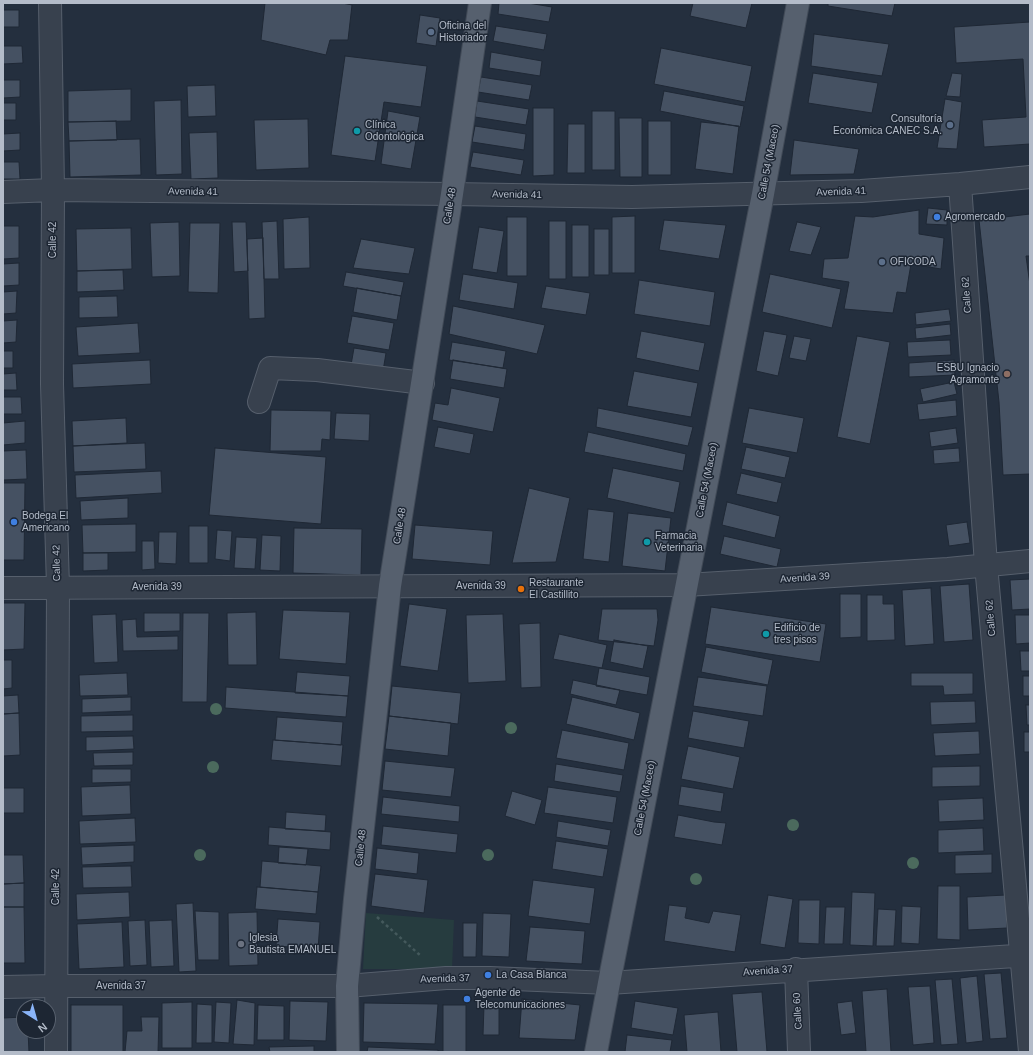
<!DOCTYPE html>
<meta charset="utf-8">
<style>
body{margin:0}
#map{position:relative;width:1033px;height:1055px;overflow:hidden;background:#242f3e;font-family:Arial,sans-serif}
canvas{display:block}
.frame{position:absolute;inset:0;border:4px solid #b4bcc9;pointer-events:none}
.north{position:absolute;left:16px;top:999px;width:40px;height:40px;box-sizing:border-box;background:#1d2633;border:1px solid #59626f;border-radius:50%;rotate:143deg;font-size:11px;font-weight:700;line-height:16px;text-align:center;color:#b4bcc9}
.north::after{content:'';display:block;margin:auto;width:14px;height:18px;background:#8ab4f8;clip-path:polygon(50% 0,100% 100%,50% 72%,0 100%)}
</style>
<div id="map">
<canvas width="1033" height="1055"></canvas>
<div class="frame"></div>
<div class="north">N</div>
</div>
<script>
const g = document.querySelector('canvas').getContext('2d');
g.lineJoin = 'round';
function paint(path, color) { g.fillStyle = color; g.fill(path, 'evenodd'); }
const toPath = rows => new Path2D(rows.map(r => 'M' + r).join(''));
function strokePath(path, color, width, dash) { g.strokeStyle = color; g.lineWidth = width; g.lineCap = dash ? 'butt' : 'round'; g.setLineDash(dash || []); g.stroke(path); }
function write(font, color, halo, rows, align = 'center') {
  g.font = font + ' Arial,sans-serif'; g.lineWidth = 3; g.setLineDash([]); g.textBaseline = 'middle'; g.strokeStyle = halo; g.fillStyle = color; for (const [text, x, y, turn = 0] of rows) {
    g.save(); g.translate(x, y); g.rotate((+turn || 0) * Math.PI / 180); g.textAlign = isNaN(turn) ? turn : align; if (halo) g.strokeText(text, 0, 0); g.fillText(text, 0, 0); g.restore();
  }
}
paint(toPath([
 [366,913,454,920,452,969,363,969]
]), '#263c3f');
const building = toPath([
 [265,3,342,3,352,5,348,40,330,40,326,55,261,40,265,3],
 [499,3,528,3,552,7,549,22,498,14,499,3],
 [693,3,752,3,746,28,690,16,693,3],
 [828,3,895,3,892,16,828,6,828,3],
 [3,10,19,10,19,27,3,27,3,10],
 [420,15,440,18,436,46,416,43,420,15],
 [1030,22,1030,144,984,147,982,120,1026,117,1023,59,956,63,954,27,1030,22],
 [496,26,547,34,544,50,493,41,496,26],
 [814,34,889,44,882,76,811,66,814,34],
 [3,46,22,46,23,63,3,64,3,46],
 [661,48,752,66,745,102,654,84,661,48],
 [491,52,542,61,540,76,489,68,491,52],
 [345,56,427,66,421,107,384,102,375,161,331,155,345,56],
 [813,73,878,83,872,113,808,103,813,73],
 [952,73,962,74,960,97,946,96,952,73],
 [481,77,532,85,529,100,478,92,481,77],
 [3,80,20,80,20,97,3,98,3,80],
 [215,85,216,116,188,117,187,86,215,85],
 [131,89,131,121,68,122,68,91,131,89],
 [664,91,744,106,740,127,660,111,664,91],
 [945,99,962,102,957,149,937,148,945,99],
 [181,100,182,174,156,175,154,101,181,100],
 [477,101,529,109,526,125,475,117,477,101],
 [3,103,16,103,16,120,3,120,3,103],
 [533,108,554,108,554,175,533,176,533,108],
 [388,111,420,117,411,169,381,164,388,111],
 [592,111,615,111,615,170,592,170,592,111],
 [619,118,642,118,642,177,620,177,619,118],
 [308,119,309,168,256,170,254,120,308,119],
 [116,121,117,140,69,141,68,122,116,121],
 [648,121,671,121,671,175,648,175,648,121],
 [701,122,739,126,733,174,695,169,701,122],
 [568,124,585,124,585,173,567,173,568,124],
 [475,126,526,134,524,150,472,142,475,126],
 [217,132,218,178,191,179,189,133,217,132],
 [20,133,20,150,3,151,3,134,20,133],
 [140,139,141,175,70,177,69,141,140,139],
 [794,140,859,149,854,174,790,175,794,140],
 [473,152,524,160,521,175,470,167,473,152],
 [3,162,19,162,20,179,3,179,3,162],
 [928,208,947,210,947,225,926,224,928,208],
 [919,210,919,234,944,238,941,269,911,264,906,293,897,292,893,313,844,309,849,282,822,278,824,259,848,258,855,216,873,217,919,210],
 [1030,214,1030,256,1026,256,1030,285,1030,474,1003,475,999,402,979,220,1030,214],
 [635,216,635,273,612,273,612,217,635,216],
 [309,217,310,268,284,269,283,219,309,217],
 [507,217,527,217,527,276,507,276,507,217],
 [664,220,726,225,719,259,659,250,664,220],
 [277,221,279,279,264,279,262,222,277,221],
 [549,221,566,221,566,279,549,279,549,221],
 [179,222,180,276,152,277,150,223,179,222],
 [232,222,246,222,248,271,234,272,232,222],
 [797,222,821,227,811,255,789,251,797,222],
 [190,223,220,223,218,293,188,292,190,223],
 [572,225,589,225,589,277,572,277,572,225],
 [3,226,19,226,19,258,3,259,3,226],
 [479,227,504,231,497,273,472,269,479,227],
 [131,228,132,269,77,271,76,229,131,228],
 [594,229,609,229,609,275,594,275,594,229],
 [263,238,265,318,249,319,247,239,263,238],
 [361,239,415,248,409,274,353,268,361,239],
 [19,263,19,285,3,286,3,264,19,263],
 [123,270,124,290,77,292,77,271,123,270],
 [346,272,404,282,401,296,343,286,346,272],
 [463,274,518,283,514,309,459,300,463,274],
 [770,274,841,289,832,328,762,312,770,274],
 [639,280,715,292,710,326,634,314,639,280],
 [546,286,590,293,586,315,541,308,546,286],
 [357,288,401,296,397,320,353,312,357,288],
 [17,291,16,313,3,314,3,292,17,291],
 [117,296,118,317,79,318,79,297,117,296],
 [453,306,545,325,537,354,449,334,453,306],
 [949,309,951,321,916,325,915,313,949,309],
 [352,316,394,323,389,350,347,343,352,316],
 [17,320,16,342,3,343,3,321,17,320],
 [138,323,140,353,78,356,76,327,138,323],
 [950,324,951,335,916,339,915,328,950,324],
 [641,331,705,343,699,371,636,358,641,331],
 [764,331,787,335,778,376,756,371,764,331],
 [794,336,811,339,806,361,789,358,794,336],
 [857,336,890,342,870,444,837,437,857,336],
 [950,340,951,355,908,357,907,342,950,340],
 [452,342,506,351,503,368,449,360,452,342],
 [354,348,386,353,383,371,351,365,354,348],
 [3,351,13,351,13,368,3,368,3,351],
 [150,360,151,384,73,388,72,364,150,360],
 [453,360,507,369,504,388,450,379,453,360],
 [954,360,955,375,909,377,909,363,954,360],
 [634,371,698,383,691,417,627,406,634,371],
 [16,373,17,390,3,390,3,374,16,373],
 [954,382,957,394,923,402,920,389,954,382],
 [451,388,500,398,493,432,432,420,435,403,448,405,451,388],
 [3,397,21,397,22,414,3,414,3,397],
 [956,400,957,416,919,420,917,404,956,400],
 [598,408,693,427,688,446,596,427,598,408],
 [749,408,804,418,797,453,742,443,749,408],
 [271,410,331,411,330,440,322,439,321,451,270,451,271,410],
 [336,413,370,414,369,441,334,439,336,413],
 [126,418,127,443,73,446,72,421,126,418],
 [25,421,25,443,3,445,3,423,25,421],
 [438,427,474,434,470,454,434,447,438,427],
 [956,428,958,443,931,447,929,432,956,428],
 [588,432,686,454,683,471,584,452,588,432],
 [145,443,146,469,74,472,73,446,145,443],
 [746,447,790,457,785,478,741,469,746,447],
 [215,448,326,457,321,524,209,515,215,448],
 [959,448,960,462,934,464,933,450,959,448],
 [26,450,27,479,3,480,3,451,26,450],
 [613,468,680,482,674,513,607,498,613,468],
 [161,471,162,493,76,498,75,475,161,471],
 [741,473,782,483,777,503,736,494,741,473],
 [3,483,25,483,24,560,3,560,3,483],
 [529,488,570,498,556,562,512,563,529,488],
 [128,498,128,518,81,520,80,501,128,498],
 [727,502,780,516,775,538,722,525,727,502],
 [588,509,614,512,609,562,583,559,588,509],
 [628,513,671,518,665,571,622,566,628,513],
 [967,522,970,543,949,546,946,525,967,522],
 [136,524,136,552,83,553,82,525,136,524],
 [415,525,493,531,490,565,412,559,415,525],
 [189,526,208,526,208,563,189,563,189,526],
 [294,528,362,529,361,575,293,573,294,528],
 [217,530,232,531,230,561,215,559,217,530],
 [159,532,177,532,176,564,158,563,159,532],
 [262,535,281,536,280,571,260,570,262,535],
 [724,536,781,549,777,567,720,554,724,536],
 [236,537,257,538,255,569,234,568,236,537],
 [142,541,154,541,155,569,142,570,142,541],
 [83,553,108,553,108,570,83,571,83,553],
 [1030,579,1030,609,1012,610,1010,580,1030,579],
 [969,584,973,640,944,642,940,586,969,584],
 [931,588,934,644,905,646,902,590,931,588],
 [840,594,861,594,861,637,840,638,840,594],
 [867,595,883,595,883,604,894,604,895,640,867,641,867,595],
 [3,603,25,603,24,649,3,650,3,603],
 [409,604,447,609,438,671,400,666,409,604],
 [711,607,826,624,820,662,705,644,711,607],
 [602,609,657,609,658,620,654,646,598,640,602,609],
 [283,610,350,612,346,664,279,659,283,610],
 [256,612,257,665,228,665,227,613,256,612],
 [144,613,180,613,180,631,144,632,144,613],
 [183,613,209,613,207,702,182,702,183,613],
 [116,614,118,662,94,663,92,615,116,614],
 [503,614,506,681,468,683,466,615,503,614],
 [1015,615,1030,615,1030,643,1016,644,1015,615],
 [136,619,137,637,178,636,178,650,123,651,122,620,136,619],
 [540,623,541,687,521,688,519,624,540,623],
 [559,634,607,645,602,668,553,659,559,634],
 [614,640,648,646,643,669,610,662,614,640],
 [706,647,773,660,768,685,701,672,706,647],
 [1020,651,1030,651,1030,671,1021,671,1020,651],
 [3,660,12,660,12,688,3,689,3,660],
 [599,668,650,677,647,695,596,686,599,668],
 [297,672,350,676,348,696,295,693,297,672],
 [127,673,128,695,80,696,79,675,127,673],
 [911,673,973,673,973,694,944,695,943,686,911,686,911,673],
 [1023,676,1030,676,1030,696,1023,696,1023,676],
 [698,677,767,686,763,716,693,706,698,677],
 [573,680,620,690,616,705,570,694,573,680],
 [392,686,461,693,458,724,389,716,392,686],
 [226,687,348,696,346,717,225,708,226,687],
 [18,695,19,713,3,714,3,696,18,695],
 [131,697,131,711,82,713,82,699,131,697],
 [572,697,640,713,634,740,566,724,572,697],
 [975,701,976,723,931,725,930,702,975,701],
 [1026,705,1030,705,1030,725,1027,725,1026,705],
 [693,711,749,721,744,748,688,738,693,711],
 [19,713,20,755,3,756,3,714,19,713],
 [133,715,133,731,81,732,81,716,133,715],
 [389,716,451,723,448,756,385,749,389,716],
 [277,717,343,722,341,745,275,740,277,717],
 [562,730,629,743,624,770,556,758,562,730],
 [979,731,980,754,935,756,933,733,979,731],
 [1024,732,1030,732,1030,752,1024,752,1024,732],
 [133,736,134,749,86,751,86,737,133,736],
 [273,740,343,745,341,766,271,760,273,740],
 [688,746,740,757,733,789,681,779,688,746],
 [133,752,133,765,94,766,93,753,133,752],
 [385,761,455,768,451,797,382,790,385,761],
 [556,764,623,775,620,792,554,781,556,764],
 [980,766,980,786,932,787,932,767,980,766],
 [92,769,131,769,131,782,92,783,92,769],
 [130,785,131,814,82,816,81,787,130,785],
 [681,786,724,793,721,812,678,805,681,786],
 [548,787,617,797,613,823,544,813,548,787],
 [3,788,24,788,24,813,3,813,3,788],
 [512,791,542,800,535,825,505,816,512,791],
 [383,797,460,806,459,822,381,814,383,797],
 [983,798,984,820,939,822,938,800,983,798],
 [286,812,326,815,325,831,285,829,286,812],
 [678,815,714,822,726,823,722,845,674,837,678,815],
 [135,818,136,842,80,844,79,821,135,818],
 [558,821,611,830,608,846,556,837,558,821],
 [383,826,458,834,456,853,381,845,383,826],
 [269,827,331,832,330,850,268,845,269,827],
 [983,828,984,851,938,853,938,830,983,828],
 [556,841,608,849,603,877,552,869,556,841],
 [134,845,134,862,82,865,81,847,134,845],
 [279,847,308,849,306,865,278,863,279,847],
 [377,848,419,853,417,874,375,869,377,848],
 [992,854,992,873,955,874,955,855,992,854],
 [3,855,23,855,24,883,3,884,3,855],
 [262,861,321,866,318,892,260,887,262,861],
 [131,866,132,887,83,888,82,867,131,866],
 [375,874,428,880,424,913,371,906,375,874],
 [533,880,595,888,590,924,528,916,533,880],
 [24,883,24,907,3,907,3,884,24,883],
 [938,886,960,886,960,940,937,939,938,886],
 [257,887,318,892,316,914,255,909,257,887],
 [129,892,130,917,77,920,76,894,129,892],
 [852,892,875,893,873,946,850,945,852,892],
 [768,895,793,899,785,948,760,944,768,895],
 [1006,895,1007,928,968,930,967,897,1006,895],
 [799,900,820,900,819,944,798,943,799,900],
 [193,903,196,971,179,972,176,904,193,903],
 [669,905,687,907,685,918,709,923,713,911,741,915,735,952,664,941,669,905],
 [902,906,921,907,919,944,901,943,902,906],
 [3,907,24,907,25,963,3,963,3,907],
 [826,907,845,907,843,944,824,944,826,907],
 [878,909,896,910,894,946,876,946,878,909],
 [195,911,219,912,219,960,198,960,195,911],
 [257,912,258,965,229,966,228,913,257,912],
 [483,913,511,914,509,957,482,956,483,913],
 [278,919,320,922,318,949,276,946,278,919],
 [145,920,147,965,130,966,128,921,145,920],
 [172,920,174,966,151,967,149,921,172,920],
 [122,922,124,967,79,969,77,924,122,922],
 [463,923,477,923,476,957,463,957,463,923],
 [530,927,585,931,582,964,526,961,530,927],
 [1001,973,1007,1038,990,1039,984,974,1001,973],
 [977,976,983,1041,966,1043,960,978,977,976],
 [952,979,958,1044,941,1045,935,980,952,979],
 [930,986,934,1043,913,1045,908,987,930,986],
 [887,989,891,1052,866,1052,862,991,887,989],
 [762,992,767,1052,737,1052,732,994,762,992],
 [522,999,580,1005,575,1040,519,1038,522,999],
 [237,1000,255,1003,254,1045,233,1044,237,1000],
 [290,1001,328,1002,326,1041,289,1040,290,1001],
 [635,1001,678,1008,673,1035,631,1028,635,1001],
 [852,1001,856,1033,841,1035,837,1003,852,1001],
 [192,1002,192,1048,162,1048,162,1003,192,1002],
 [216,1002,231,1003,229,1043,214,1042,216,1002],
 [364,1003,438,1004,435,1044,363,1042,364,1003],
 [197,1004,212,1005,212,1043,196,1043,197,1004],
 [71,1005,123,1005,123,1052,71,1052,71,1005],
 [258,1005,284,1006,284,1040,257,1040,258,1005],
 [443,1005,466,1005,466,1052,443,1052,443,1005],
 [484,1006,499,1006,499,1035,483,1035,484,1006],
 [718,1012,721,1052,687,1052,684,1015,718,1012],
 [24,1017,24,1031,28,1031,29,1052,3,1052,3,1018,24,1017],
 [141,1017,159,1017,158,1052,125,1052,127,1031,142,1031,141,1017],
 [627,1035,672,1040,670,1052,625,1052,627,1035],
 [314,1046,314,1052,270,1052,269,1047,314,1046],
 [368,1047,438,1050,438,1052,367,1052,368,1047]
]);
paint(building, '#455162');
strokePath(building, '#1f2835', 1);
const minor = toPath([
 [50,3,53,190,52,384,58,587,56,1052],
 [960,184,986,565,1030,1052],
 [3,192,53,190,452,194,632,197,861,191,960,184,1030,177],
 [259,402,270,368,317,370,423,383],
 [3,588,686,585,948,569,1030,561],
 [796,969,799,1052],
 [3,987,55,986,347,986,446,978,490,978,609,983,1030,955]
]);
const major = toPath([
 [348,1052,347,986,355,899,390,586,452,194,480,3],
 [596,1052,609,983,763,194,798,3]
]);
strokePath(minor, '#565f6c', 24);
strokePath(major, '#414a57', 24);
strokePath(toPath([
 [377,917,421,956]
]), '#44595c', 2.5, [3, 3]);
strokePath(minor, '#38414e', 22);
strokePath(major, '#56606e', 22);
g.fillStyle = '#4b6a5d';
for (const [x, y] of [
 [216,709],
 [511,728],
 [213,767],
 [793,825],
 [200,855],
 [488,855],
 [913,863],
 [696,879]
]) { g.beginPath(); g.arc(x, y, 6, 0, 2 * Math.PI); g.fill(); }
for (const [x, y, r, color] of [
 [431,32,4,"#5c6f8a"],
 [950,125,4,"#5c6f8a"],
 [357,131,4,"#0f9aa8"],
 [937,217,4,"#3f7fe0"],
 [882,262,4,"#5c6f8a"],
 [1007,374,4,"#8d6e63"],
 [14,522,4,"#3f7fe0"],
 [647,542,4,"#0f9aa8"],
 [521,589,4,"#e8710a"],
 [766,634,4,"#0f9aa8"],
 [241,944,4,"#6b7280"],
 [488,975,4,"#3f7fe0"],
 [467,999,4,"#3f7fe0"]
]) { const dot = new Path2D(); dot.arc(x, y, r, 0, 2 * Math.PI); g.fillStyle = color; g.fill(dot); strokePath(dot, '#1d2633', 1.5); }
write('10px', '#b4bcc9', '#1d2633', [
 ["Oficina del",439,26],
 ["Historiador",439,38],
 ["Consultoría",942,119,"right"],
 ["Económica CANEC S.A.",942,131,"right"],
 ["Clínica",365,125],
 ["Odontológica",365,137],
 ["Agromercado",945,217],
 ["OFICODA",890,262],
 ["ESBU Ignacio",999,368,"right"],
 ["Agramonte",999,380,"right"],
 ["Bodega El",22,516],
 ["Americano",22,528],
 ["Farmacia",655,536],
 ["Veterinaria",655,548],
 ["Restaurante",529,583],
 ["El Castillito",529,595],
 ["Edificio de",774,628],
 ["tres pisos",774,640],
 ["Iglesia",249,938],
 ["Bautista EMANUEL",249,950],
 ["La Casa Blanca",496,975],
 ["Agente de",475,993],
 ["Telecomunicaciones",475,1005]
], 'left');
write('10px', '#b4bcc9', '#1d2633', [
 ["Calle 54 (Maceo)",769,162,-79],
 ["Avenida 41",193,192,1],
 ["Avenida 41",841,192,-2],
 ["Avenida 41",517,195,1],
 ["Calle 48",450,206,-81],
 ["Calle 42",53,240,-90],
 ["Calle 62",967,295,-94],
 ["Calle 54 (Maceo)",707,480,-79],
 ["Calle 48",400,526,-81],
 ["Calle 42",57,563,-91],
 ["Avenida 39",805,578,-4],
 ["Avenida 39",481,586],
 ["Avenida 39",157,587],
 ["Calle 62",991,618,-95],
 ["Calle 54 (Maceo)",645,798,-79],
 ["Calle 48",361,848,-84],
 ["Calle 42",56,887,-90],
 ["Avenida 37",768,971,-4],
 ["Avenida 37",445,979,-2],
 ["Avenida 37",121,986],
 ["Calle 60",798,1011,-93]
]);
</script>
